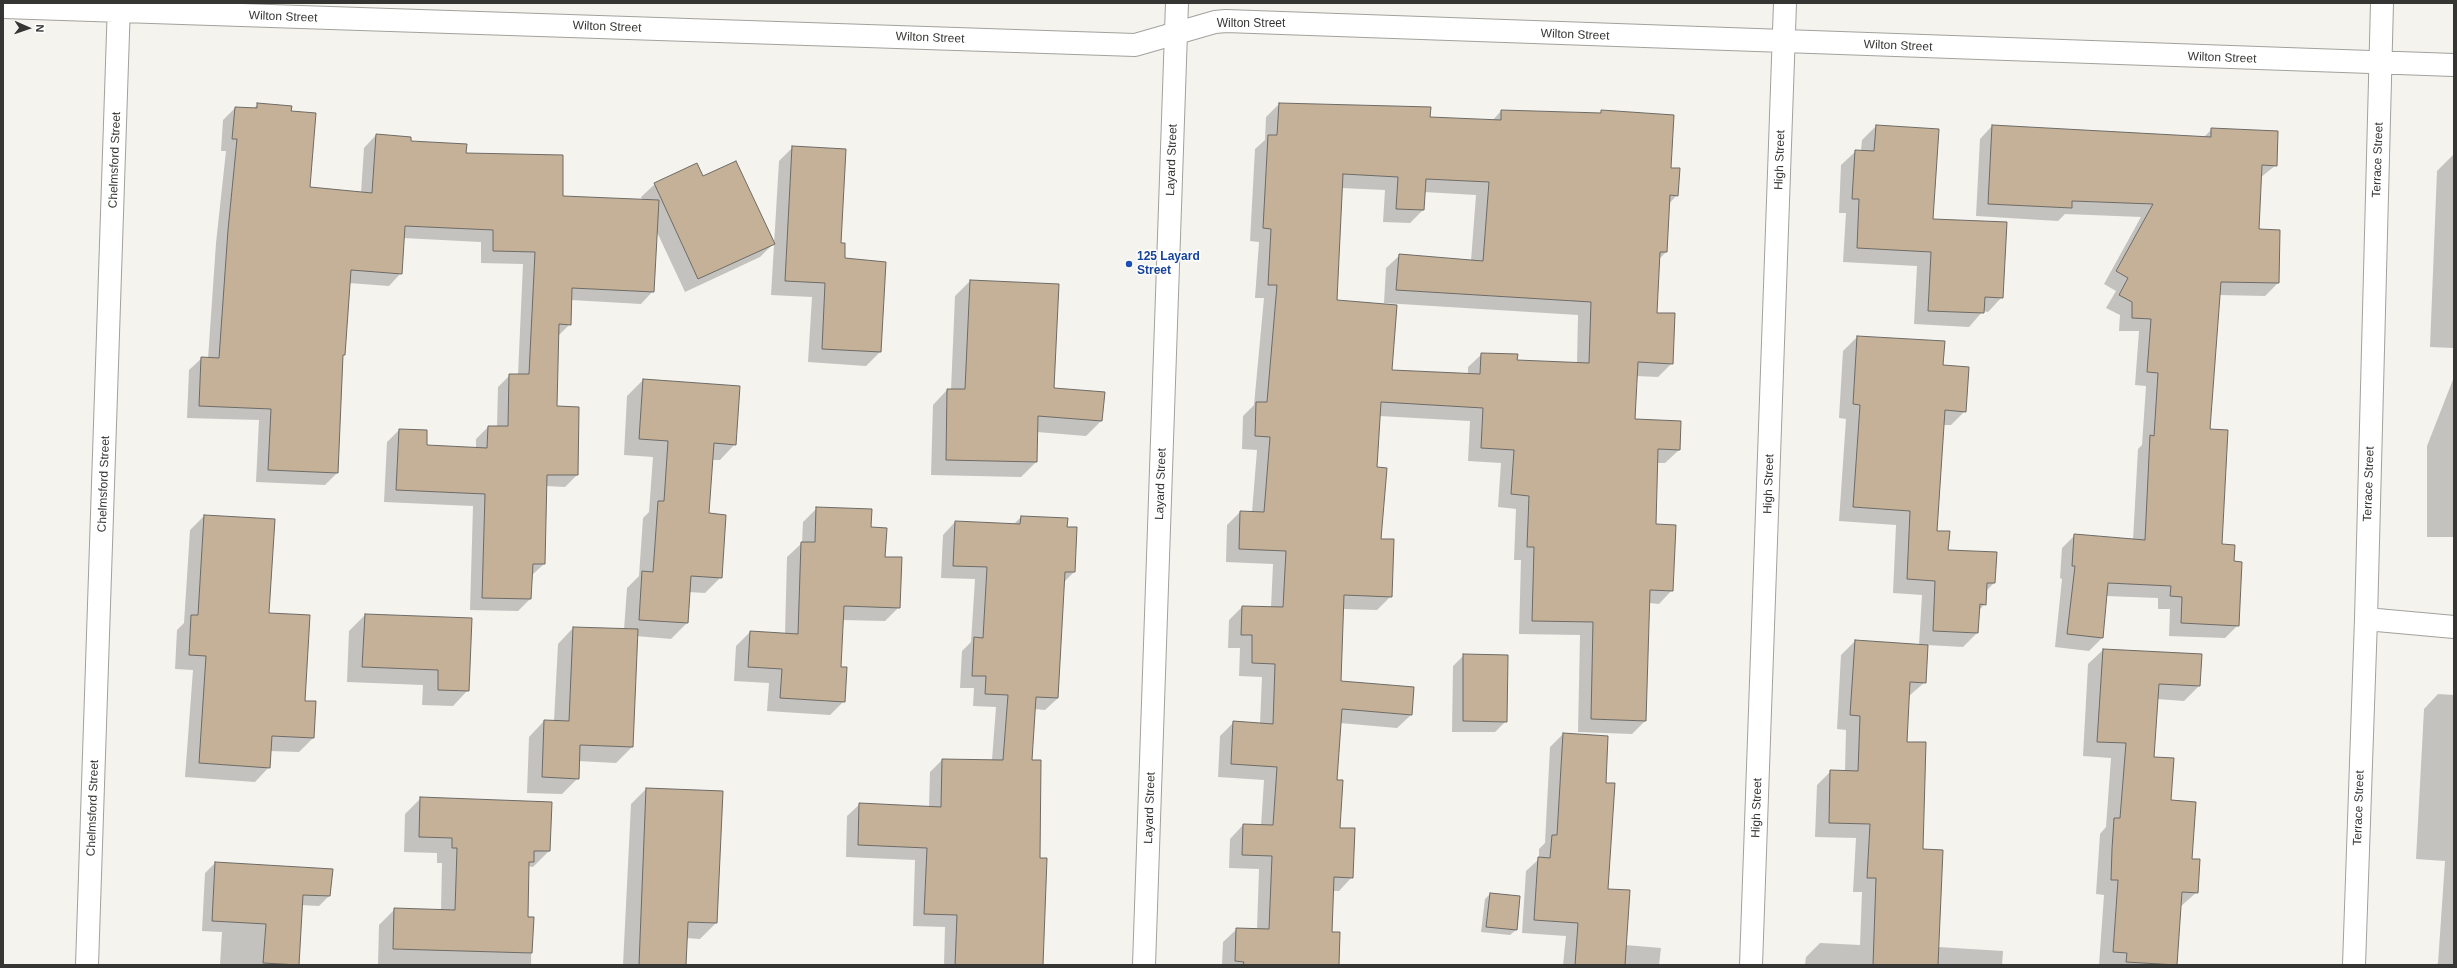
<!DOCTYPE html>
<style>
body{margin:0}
#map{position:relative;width:2457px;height:968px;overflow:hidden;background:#f4f3ee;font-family:Helvetica,sans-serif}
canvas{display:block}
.frame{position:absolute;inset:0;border:4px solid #353533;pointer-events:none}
.north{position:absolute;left:8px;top:8px;width:40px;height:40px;-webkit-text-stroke:3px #fff;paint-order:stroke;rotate:92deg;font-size:11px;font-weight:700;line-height:16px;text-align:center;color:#353533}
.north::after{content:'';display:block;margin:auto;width:14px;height:18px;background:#353533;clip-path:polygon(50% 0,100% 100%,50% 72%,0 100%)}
</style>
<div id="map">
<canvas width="2457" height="968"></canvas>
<div class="frame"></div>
<div class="north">N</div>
</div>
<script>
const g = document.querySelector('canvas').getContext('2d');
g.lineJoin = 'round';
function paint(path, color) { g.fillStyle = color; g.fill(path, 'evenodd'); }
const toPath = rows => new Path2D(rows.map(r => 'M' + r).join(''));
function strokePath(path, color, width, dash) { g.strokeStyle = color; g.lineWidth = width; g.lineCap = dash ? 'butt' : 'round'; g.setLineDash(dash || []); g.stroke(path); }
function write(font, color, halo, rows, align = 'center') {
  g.font = font + ' Helvetica,sans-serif'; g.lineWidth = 3; g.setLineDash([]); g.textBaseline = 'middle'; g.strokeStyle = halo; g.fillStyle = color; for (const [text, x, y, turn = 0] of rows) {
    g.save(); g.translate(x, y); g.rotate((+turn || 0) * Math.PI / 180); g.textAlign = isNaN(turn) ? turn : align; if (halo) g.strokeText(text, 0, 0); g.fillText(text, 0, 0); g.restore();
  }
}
paint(toPath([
 [258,104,290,112,309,188,361,193,364,148,376,135,465,154,562,197,643,201,641,197,655,184,703,177,773,244,760,257,685,292,656,230,653,291,641,304,571,300,570,324,557,337,556,407,577,475,565,487,546,486,544,564,531,576,530,599,518,611,470,610,473,506,384,502,387,442,399,430,425,446,476,449,476,439,488,427,497,427,498,387,510,375,518,375,523,264,481,263,481,242,403,238,401,273,389,286,349,283,342,357,337,473,325,485,256,482,259,420,187,418,189,370,202,358,208,359,216,243,226,151,221,151,223,120,235,108,253,109],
 [1279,104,1429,118,1492,121,1501,111,1599,114,1602,111,1670,169,1677,195,1668,205,1666,252,1659,259,1656,314,1672,363,1658,377,1636,376,1634,420,1680,422,1679,450,1665,463,1657,463,1655,525,1672,590,1659,604,1649,603,1645,721,1632,734,1578,732,1580,635,1519,634,1521,560,1514,560,1516,509,1498,507,1501,463,1468,461,1470,421,1379,416,1376,468,1380,540,1391,596,1377,610,1343,609,1340,682,1411,715,1397,728,1340,723,1336,781,1339,829,1352,877,1339,891,1332,891,1331,933,1338,965,1222,965,1223,942,1237,929,1257,930,1259,869,1229,868,1230,839,1243,825,1261,826,1264,780,1218,777,1220,736,1234,722,1260,724,1262,677,1239,676,1240,648,1228,648,1229,620,1242,607,1271,608,1273,564,1226,562,1227,525,1240,512,1252,512,1257,450,1242,449,1243,416,1254,405,1264,298,1255,298,1259,242,1250,241,1255,149,1265,140,1266,117],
 [1341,188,1385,190,1383,222,1410,223,1423,210,1424,192,1476,195,1471,261,1400,255,1386,268,1384,303,1578,315,1577,364,1516,361,1482,354,1468,367,1468,375,1391,371,1336,301],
 [1876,126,1932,220,2002,297,1988,312,1983,311,1969,327,1914,324,1917,266,1843,262,1846,213,1839,213,1841,165,1856,151,1861,151,1862,140],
 [1992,126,2204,137,2212,129,2276,165,2260,178,2258,230,2278,283,2265,296,2219,295,2209,430,2221,545,2233,562,2238,625,2225,638,2169,636,2170,609,2158,609,2158,598,2106,596,2102,638,2089,651,2055,647,2062,579,2060,578,2062,548,2075,535,2133,540,2138,449,2142,445,2146,386,2135,385,2139,331,2119,331,2120,315,2106,308,2116,291,2104,284,2141,217,2065,214,2058,221,1976,216,1980,139],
 [793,147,840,244,880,352,866,366,808,362,812,297,771,295,779,161],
 [2453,155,2454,348,2430,347,2437,171],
 [970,281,1053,389,1101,421,1086,436,1037,432,1036,462,1021,477,931,475,933,405,947,390,951,390,955,296],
 [1857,337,1942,366,1965,411,1951,425,1943,425,1936,532,1947,551,1994,583,1986,591,1985,604,1978,611,1977,633,1963,647,1927,645,1925,682,1909,696,1906,743,1938,947,2003,951,2002,965,1805,965,1806,957,1820,943,1860,945,1862,892,1853,892,1856,838,1815,837,1817,785,1831,771,1845,771,1846,730,1837,729,1841,655,1855,641,1919,645,1922,595,1893,593,1896,525,1839,521,1846,419,1839,418,1843,351],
 [2454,377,2454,537,2427,537,2427,446],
 [643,380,735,444,720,460,712,460,708,514,721,577,705,593,689,592,687,623,671,639,636,636,632,747,616,763,578,761,578,778,562,794,527,793,529,737,544,721,554,721,558,644,573,628,624,630,627,588,639,576,643,518,649,512,653,457,624,455,627,396],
 [817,508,870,528,884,558,899,607,885,621,842,620,840,668,844,701,830,715,767,711,769,683,734,681,736,646,750,632,785,634,787,557,802,543,803,522],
 [204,516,268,614,313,738,299,752,270,751,269,767,255,782,185,777,193,670,175,669,177,630,184,623,190,530],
 [1021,517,1066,527,1074,572,1063,583,1058,698,1045,710,1034,709,1030,761,1039,859,1042,965,944,965,945,927,913,926,915,860,846,857,847,816,860,804,929,807,930,772,942,760,992,760,996,707,973,706,974,688,960,688,962,651,971,642,975,579,941,578,943,535,955,522,1013,525],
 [365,615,468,690,453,706,422,705,423,685,347,682,349,631],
 [2103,650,2199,686,2184,701,2157,699,2153,758,2191,860,2197,892,2180,907,2176,965,2099,965,2104,895,2096,894,2100,834,2106,827,2111,758,2083,756,2088,664],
 [1464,655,1506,721,1495,732,1452,732,1453,666],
 [2438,694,2454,695,2454,965,2436,965,2438,963,2445,861,2416,859,2424,709],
 [1563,734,1605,784,1606,890,1625,945,1661,948,1659,965,1563,965,1566,936,1522,933,1526,871,1539,859,1539,849,1545,843,1550,747],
 [646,789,716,923,700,939,686,938,685,965,623,965,631,804],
 [421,798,551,803,549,851,533,867,528,866,527,918,532,918,531,965,378,965,379,925,395,909,441,911,442,863,437,863,437,853,404,852,405,814],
 [215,863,332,870,329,896,319,906,301,905,298,965,220,965,222,932,202,931,205,873],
 [1490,894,1516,930,1510,935,1481,932,1485,899]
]), '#0003');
const building = toPath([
 [257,103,292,106,291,111,316,113,310,187,372,193,376,134,411,137,411,141,467,144,466,153,563,155,563,196,659,200,654,292,572,288,571,325,559,324,557,406,579,407,578,475,547,475,545,564,533,564,531,599,482,598,485,494,396,490,399,429,427,430,427,445,487,448,488,426,508,426,509,374,529,374,535,252,493,251,493,230,405,226,402,274,351,270,345,355,343,355,338,473,268,470,271,409,199,406,201,357,219,358,228,230,237,139,232,139,235,107,257,108,257,103],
 [1279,103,1431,107,1430,117,1501,120,1501,110,1601,113,1601,110,1674,115,1671,168,1680,168,1678,196,1670,195,1667,252,1660,252,1657,313,1675,313,1673,364,1638,362,1635,419,1681,421,1680,450,1658,449,1656,524,1676,525,1673,591,1650,590,1646,721,1591,719,1593,622,1532,621,1534,547,1527,547,1529,496,1511,494,1514,450,1481,448,1483,408,1381,402,1377,467,1387,468,1381,539,1394,539,1392,597,1344,595,1341,681,1414,687,1412,715,1342,709,1337,780,1343,780,1340,828,1355,828,1353,878,1334,877,1332,932,1340,932,1339,965,1243,965,1244,962,1235,961,1236,928,1269,929,1272,856,1242,855,1243,824,1273,825,1277,767,1231,764,1233,721,1273,724,1275,664,1252,663,1252,635,1241,635,1242,606,1283,607,1286,551,1239,549,1240,511,1264,512,1270,437,1255,436,1256,402,1267,402,1277,285,1268,285,1271,229,1263,228,1268,135,1277,135,1279,103],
 [1343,174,1398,177,1396,209,1424,210,1426,179,1489,182,1483,261,1399,254,1396,290,1591,302,1589,363,1517,360,1518,354,1481,353,1480,374,1392,370,1397,305,1337,300,1343,174],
 [1876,125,1939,129,1933,219,2007,222,2003,298,1985,297,1984,313,1928,311,1931,252,1857,248,1859,199,1852,199,1855,150,1874,151,1876,125],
 [1992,125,2211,137,2211,128,2278,131,2277,166,2262,165,2259,229,2280,230,2279,283,2221,282,2210,429,2228,430,2222,544,2235,545,2234,561,2242,562,2239,626,2181,623,2182,597,2170,596,2171,586,2108,583,2103,638,2067,634,2075,566,2072,566,2074,534,2145,540,2150,435,2154,436,2158,373,2147,372,2151,319,2132,318,2132,302,2119,295,2128,278,2116,271,2153,204,2072,201,2072,208,1988,204,1992,125],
 [792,146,846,149,841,243,845,243,845,258,886,262,881,352,822,349,825,283,785,281,792,146],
 [736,161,775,244,698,279,654,183,697,163,703,176,736,161],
 [970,280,1059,284,1054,388,1105,392,1102,421,1038,416,1037,462,946,460,947,389,965,389,970,280],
 [1857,336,1945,341,1943,365,1969,367,1966,412,1945,410,1937,531,1950,531,1948,550,1997,552,1995,583,1987,583,1986,605,1980,604,1978,633,1933,631,1935,581,1907,579,1910,511,1853,507,1860,405,1853,404,1857,336],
 [643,379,740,386,736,445,714,443,709,513,726,515,722,578,691,576,688,623,639,620,642,571,653,572,658,501,664,501,668,441,639,439,643,379],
 [816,507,872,509,871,527,887,528,885,557,902,557,900,608,844,606,841,667,847,667,845,702,780,698,782,669,748,667,750,631,798,634,801,542,815,542,816,507],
 [204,515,275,519,269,613,310,615,305,701,316,701,314,738,272,736,270,768,199,763,206,656,189,655,191,615,198,615,204,515],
 [1021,516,1068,518,1067,527,1077,527,1075,572,1065,572,1058,698,1036,697,1032,760,1041,760,1040,858,1047,858,1043,965,955,965,957,915,924,914,927,848,858,845,859,803,941,807,942,759,1003,760,1008,695,985,694,986,676,972,676,974,637,983,638,987,567,953,566,955,521,1020,524,1021,516],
 [365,614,472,618,469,691,438,690,438,670,362,667,365,614],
 [573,627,638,629,633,747,580,745,579,779,542,777,544,720,569,721,573,627],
 [1855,640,1928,645,1926,683,1910,682,1907,742,1926,742,1923,849,1943,850,1938,965,1873,965,1876,878,1867,878,1870,824,1829,823,1830,770,1858,771,1860,716,1850,715,1855,640],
 [2103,649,2202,654,2200,686,2159,684,2154,757,2174,758,2171,800,2196,802,2192,859,2200,859,2198,893,2182,892,2177,965,2126,962,2127,953,2113,952,2118,880,2111,880,2112,849,2114,818,2120,818,2126,743,2097,742,2103,649],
 [1463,654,1508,655,1507,722,1463,721,1463,654],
 [1563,733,1608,736,1606,783,1615,783,1608,889,1630,890,1625,965,1575,965,1578,923,1534,920,1538,857,1550,858,1552,835,1557,835,1563,733],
 [646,788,723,791,717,923,688,922,686,965,639,965,646,788],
 [420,797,552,802,550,851,534,851,534,862,529,862,528,917,534,917,532,953,393,949,394,908,455,910,457,848,452,848,452,838,419,837,420,797],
 [215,862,333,869,330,896,303,895,299,965,263,963,266,924,212,921,215,862],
 [1490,893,1520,896,1517,930,1486,927,1490,893]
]);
paint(building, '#c5b197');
strokePath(building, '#6d6a66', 1);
const street = toPath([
 [3,7,1135,45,1215,22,1226,21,2454,65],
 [2366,619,2454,627],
 [87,965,119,3],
 [1751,965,1785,3],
 [2354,965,2366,619,2382,3]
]);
const secondary = toPath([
 [1144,965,1177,3]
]);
strokePath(street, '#a2a19c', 24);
strokePath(secondary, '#a2a19c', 24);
strokePath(street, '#fff', 22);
strokePath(secondary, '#fff', 22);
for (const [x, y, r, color] of [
 [1129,264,4,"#1a4fb4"]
]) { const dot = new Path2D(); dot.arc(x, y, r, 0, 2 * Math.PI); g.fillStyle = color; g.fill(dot); strokePath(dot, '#fff', 1.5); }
write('12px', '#353533', '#fff', [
 ["Wilton Street",283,17,2],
 ["Wilton Street",1251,24],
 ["Wilton Street",607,27,2],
 ["Wilton Street",1575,35,2],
 ["Wilton Street",930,38,2],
 ["Wilton Street",1898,46,2],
 ["Wilton Street",2222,58,2],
 ["Chelmsford Street",115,160,-88],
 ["Layard Street",1172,160,-88],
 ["High Street",1780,160,-88],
 ["Terrace Street",2378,160,-88],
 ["Chelmsford Street",104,484,-88],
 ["Layard Street",1161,484,-88],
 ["High Street",1769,484,-88],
 ["Terrace Street",2369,484,-88],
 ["Chelmsford Street",93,808,-88],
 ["Layard Street",1150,808,-88],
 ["High Street",1757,808,-88],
 ["Terrace Street",2359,808,-88]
]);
write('bold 12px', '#164399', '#fff', [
 ["125 Layard",1137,257],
 ["Street",1137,271]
], 'left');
</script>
